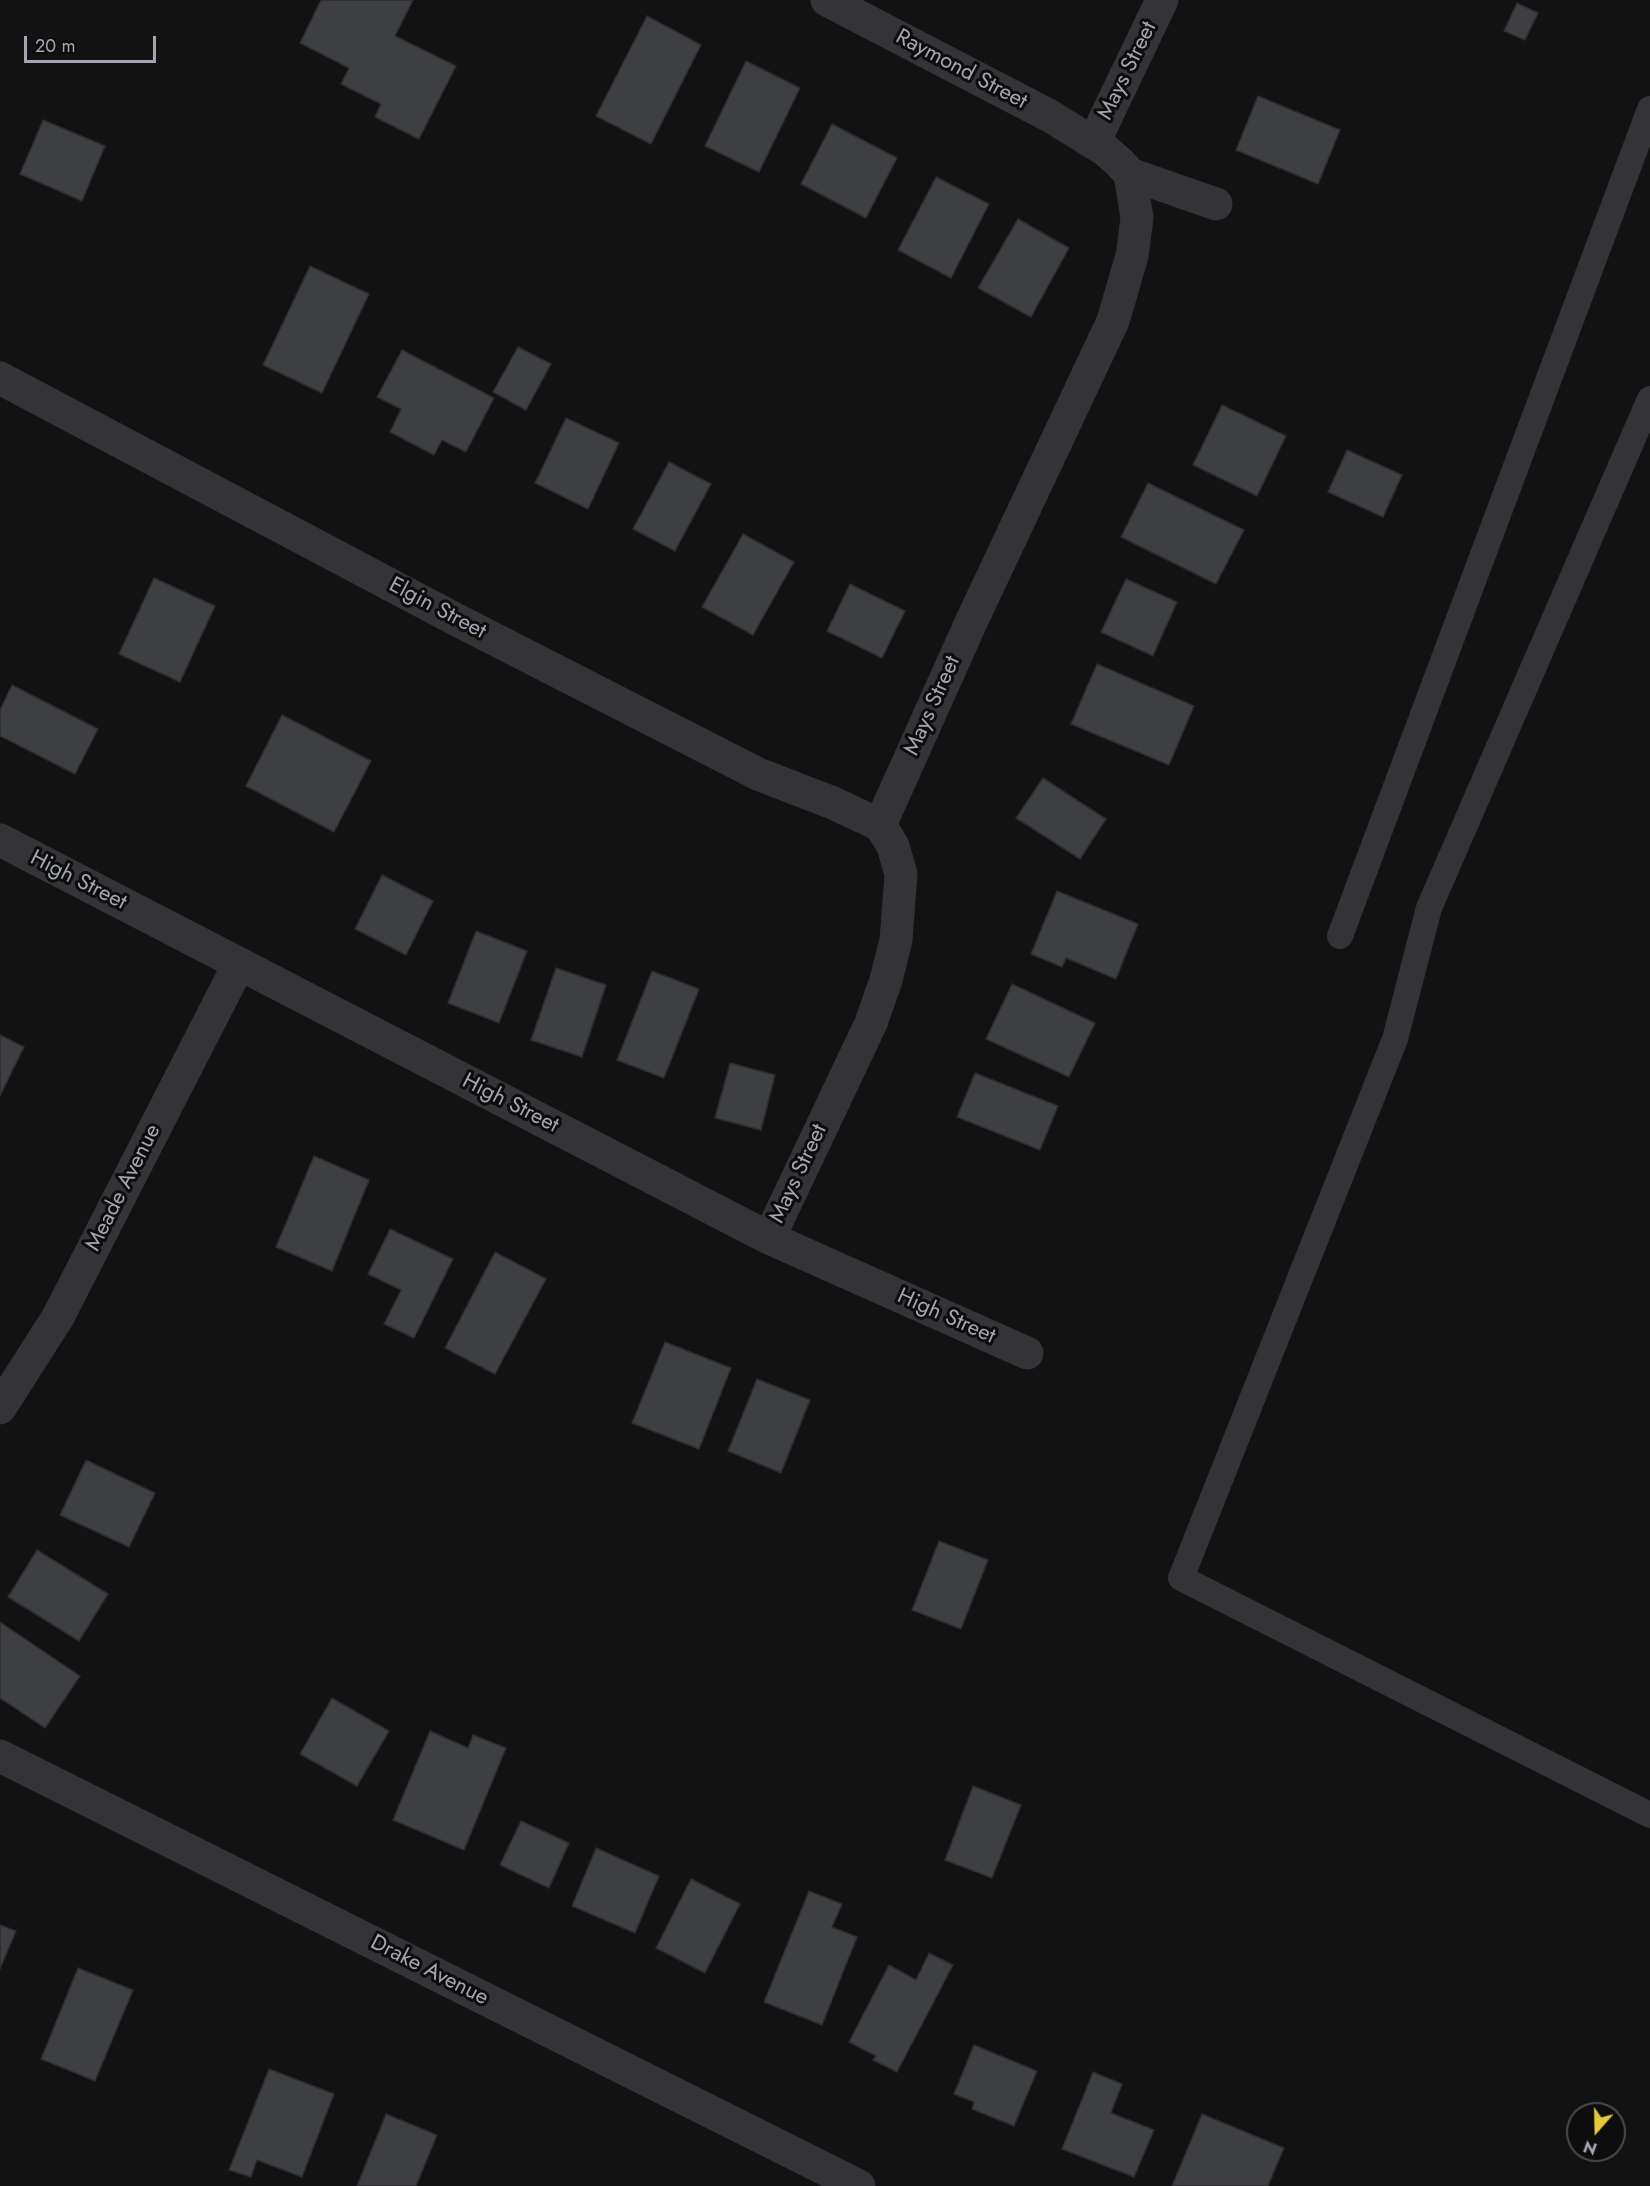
<!DOCTYPE html>
<style>
body{margin:0}
#map{position:relative;width:1650px;height:2186px;overflow:hidden;background:#121213;font-family:Jost,sans-serif}
canvas{display:block}
.north{position:absolute;left:1566px;top:2102px;width:60px;height:60px;box-sizing:border-box;background:#0d0d0e;border:2px solid #494b50;border-radius:50%;rotate:200deg;font-size:16px;font-weight:700;line-height:24px;text-align:center;color:#a4a7b3}
.north::after{content:'';display:block;margin:auto;width:21px;height:27px;background:#e7c736;clip-path:polygon(50% 0,100% 100%,50% 72%,0 100%)}
.scale{position:absolute;left:24px;top:36px;width:132px;height:27px;box-sizing:border-box;border:3px solid #a4a7b3;border-top:0;padding-left:8px;font-size:18px;line-height:21px;white-space:nowrap;color:#a4a7b3;-webkit-text-stroke:4px #0d0d0e;paint-order:stroke}
</style>
<div id="map">
<canvas width="1650" height="2186"></canvas>
<div class="north">N</div>
<div class="scale">20 m</div>
</div>
<script>
const g = document.querySelector('canvas').getContext('2d');
g.lineJoin = 'round';
function paint(path, color) { g.fillStyle = color; g.fill(path, 'evenodd'); }
const toPath = rows => new Path2D(rows.map(r => 'M' + r).join(''));
function strokePath(path, color, width, dash) { g.strokeStyle = color; g.lineWidth = width; g.lineCap = dash ? 'butt' : 'round'; g.setLineDash(dash || []); g.stroke(path); }
function write(font, color, halo, rows, align = 'center') {
  g.font = font + ' Jost,sans-serif'; g.lineWidth = 6; g.setLineDash([]); g.textBaseline = 'middle'; g.strokeStyle = halo; g.fillStyle = color; for (const [text, x, y, turn = 0] of rows) {
    g.save(); g.translate(x, y); g.rotate((+turn || 0) * Math.PI / 180); g.textAlign = isNaN(turn) ? turn : align; if (halo) g.strokeText(text, 0, 0); g.fillText(text, 0, 0); g.restore();
  }
}
const building = toPath([
 [321,0,413,0,395,36,456,66,419,139,375,117,381,104,341,84,349,68,300,43,321,0],
 [1517,3,1538,13,1525,40,1504,31,1517,3],
 [647,16,701,45,651,144,596,116,647,16],
 [746,61,800,88,759,172,705,146,746,61],
 [1258,96,1340,130,1318,184,1236,150,1258,96],
 [43,120,105,146,82,201,20,174,43,120],
 [832,124,897,158,866,218,801,184,832,124],
 [936,177,989,204,951,278,898,250,936,177],
 [1018,219,1069,248,1031,317,978,288,1018,219],
 [310,266,369,294,322,393,263,365,310,266],
 [518,347,551,364,526,410,493,392,518,347],
 [402,350,494,398,466,452,442,440,434,455,390,432,401,409,377,397,402,350],
 [1222,405,1286,436,1257,496,1193,465,1222,405],
 [566,418,619,443,588,509,535,483,566,418],
 [1347,450,1402,475,1383,517,1328,492,1347,450],
 [669,462,711,484,675,551,633,529,669,462],
 [1148,483,1244,530,1216,584,1121,537,1148,483],
 [743,534,794,562,753,635,702,607,743,534],
 [154,578,215,606,180,682,119,654,154,578],
 [1126,579,1177,602,1153,656,1101,632,1126,579],
 [850,584,905,611,882,658,827,631,850,584],
 [1097,664,1194,706,1169,765,1071,724,1097,664],
 [12,685,98,729,75,774,0,736,0,710,12,685],
 [282,715,371,761,334,832,246,786,282,715],
 [1043,778,1106,819,1080,859,1016,818,1043,778],
 [382,875,433,901,406,955,355,929,382,875],
 [1057,891,1138,924,1116,979,1066,958,1062,967,1031,954,1057,891],
 [476,931,527,951,499,1023,448,1003,476,931],
 [556,968,606,985,582,1057,531,1040,556,968],
 [652,971,699,989,664,1078,617,1060,652,971],
 [1012,984,1095,1023,1069,1077,986,1039,1012,984],
 [0,1035,24,1047,0,1096,0,1035],
 [730,1063,775,1075,761,1130,715,1118,730,1063],
 [975,1073,1058,1106,1040,1150,957,1117,975,1073],
 [314,1156,369,1180,332,1271,276,1247,314,1156],
 [390,1229,453,1259,414,1338,384,1324,401,1290,368,1274,390,1229],
 [495,1252,546,1279,495,1374,445,1348,495,1252],
 [665,1342,731,1368,699,1449,632,1423,665,1342],
 [757,1379,810,1400,781,1473,728,1451,757,1379],
 [86,1460,155,1493,129,1547,60,1515,86,1460],
 [939,1541,988,1560,961,1629,912,1610,939,1541],
 [37,1550,108,1594,79,1641,8,1597,37,1550],
 [0,1622,80,1676,45,1728,0,1698,0,1622],
 [332,1698,389,1731,357,1786,300,1754,332,1698],
 [430,1731,468,1748,473,1735,506,1748,464,1850,393,1820,430,1731],
 [973,1786,1021,1805,992,1878,945,1860,973,1786],
 [521,1821,569,1843,549,1888,500,1865,521,1821],
 [596,1848,659,1876,635,1933,572,1906,596,1848],
 [691,1879,740,1904,705,1973,656,1948,691,1879],
 [809,1891,842,1904,832,1927,857,1937,822,2025,764,2002,809,1891],
 [0,1925,16,1931,0,1969,0,1925],
 [929,1953,953,1965,897,2072,873,2060,876,2056,849,2042,889,1965,916,1980,929,1953],
 [78,1968,133,1990,95,2081,41,2059,78,1968],
 [974,2045,1037,2071,1014,2126,972,2109,974,2102,954,2094,974,2045],
 [269,2069,334,2094,302,2177,257,2160,251,2177,229,2170,269,2069],
 [1093,2072,1122,2084,1111,2113,1154,2130,1134,2177,1062,2149,1093,2072],
 [386,2114,437,2135,416,2186,357,2186,386,2114],
 [1202,2114,1284,2148,1268,2186,1172,2186,1202,2114]
]);
paint(building, '#3e3f43');
strokePath(building, '#2d2c2f', 1.5);
strokePath(toPath([
 [1650,399,1429,908,1395,1039,1181,1578,1650,1815],
 [1340,936,1650,109]
]), '#333338', 26);
strokePath(toPath([
 [827,0,1050,116,1105,150,1119,162,1130,174,1137,218,1132,256,1113,321,973,618,880,825],
 [1094,142,1162,0],
 [1130,174,1216,204],
 [0,378,455,619,758,774,833,803,880,825],
 [0,840,769,1238,1027,1353],
 [769,1238,871,1023,886,980,896,940,901,874,893,846,880,825],
 [0,1408,58,1317,239,964],
 [0,1756,859,2186]
]), '#333338', 33);
write('22px', '#a4a7b3', '#0d0d0e', [
 ["Raymond Street",961,70,28],
 ["Mays Street",1128,71,-64],
 ["Elgin Street",437,609,28],
 ["Mays Street",933,706,-66],
 ["High Street",78,881,27],
 ["High Street",510,1104,27],
 ["Mays Street",799,1174,-65],
 ["Meade Avenue",124,1188,-63],
 ["High Street",946,1317,24],
 ["Drake Avenue",429,1971,27]
]);
</script>
